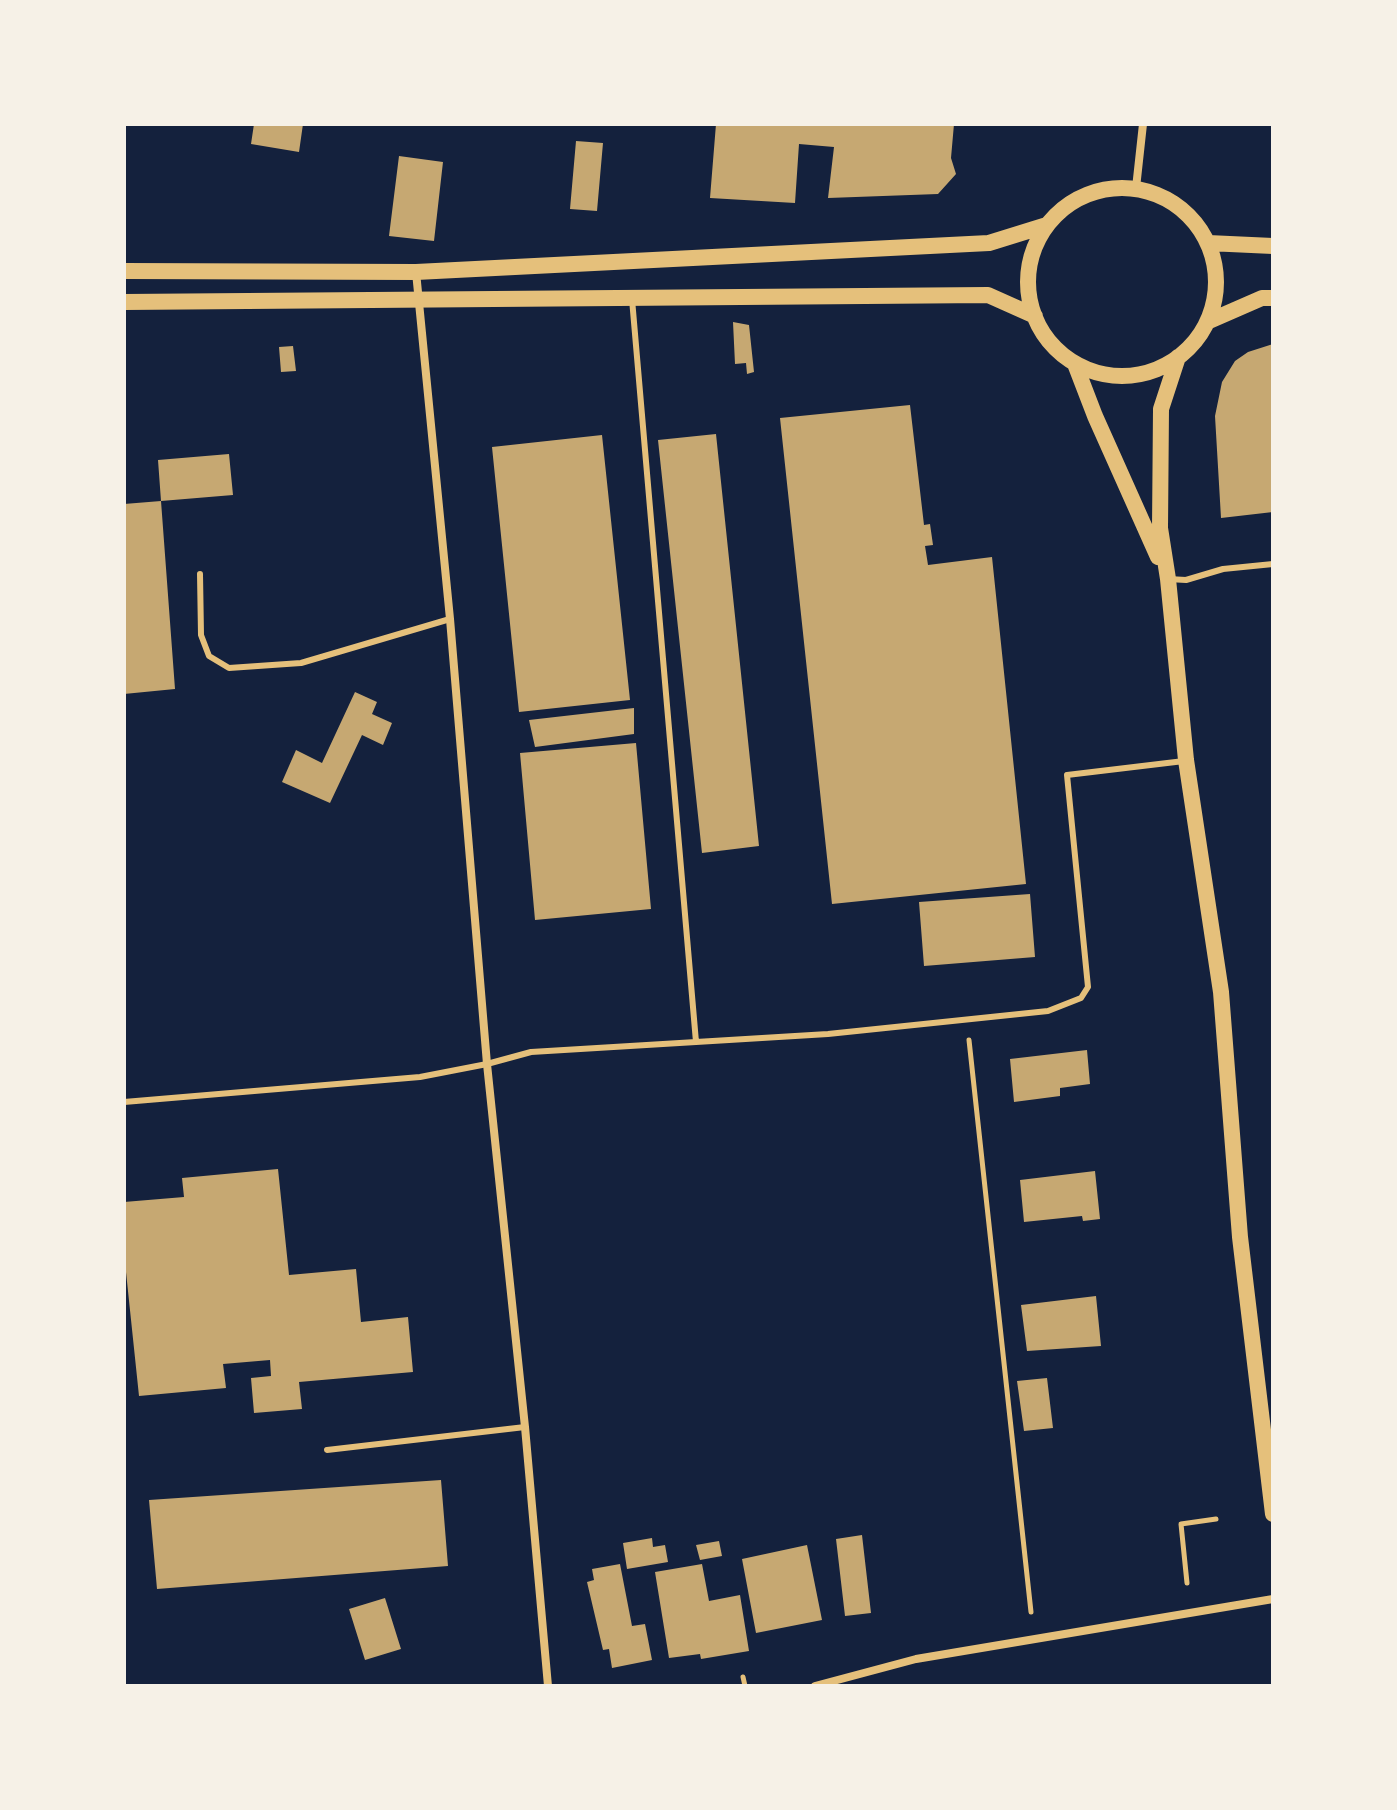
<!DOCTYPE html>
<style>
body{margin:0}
#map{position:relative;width:1397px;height:1810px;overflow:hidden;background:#14213d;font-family:"Exo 2",sans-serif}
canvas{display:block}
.frame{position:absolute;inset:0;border:126px solid #f6f1e7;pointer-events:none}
</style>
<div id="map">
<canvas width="1397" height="1810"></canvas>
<div class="frame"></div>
</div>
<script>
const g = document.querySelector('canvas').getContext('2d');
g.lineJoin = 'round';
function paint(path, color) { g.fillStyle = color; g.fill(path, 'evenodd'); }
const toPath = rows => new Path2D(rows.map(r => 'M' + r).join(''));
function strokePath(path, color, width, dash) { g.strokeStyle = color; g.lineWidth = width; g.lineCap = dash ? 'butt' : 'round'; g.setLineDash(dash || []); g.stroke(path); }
paint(toPath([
 [254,124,303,124,299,152,251,144],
 [716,124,954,124,951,158,956,174,938,194,828,198,834,147,799,144,795,203,710,198],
 [576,141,603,143,597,211,570,209],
 [399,156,443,162,434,241,389,236],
 [733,322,749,325,754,372,747,374,746,363,735,364],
 [1273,344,1273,512,1221,518,1215,416,1222,382,1235,361,1248,352],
 [293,346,296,371,281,372,279,347],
 [910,405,924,525,930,524,933,545,925,546,928,565,992,557,1026,884,832,904,780,418],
 [716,434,759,846,702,853,658,440],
 [602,435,630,700,519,712,492,447],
 [229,454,233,495,161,501,158,460],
 [161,501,175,689,124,694,124,504],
 [355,692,377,702,372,714,392,723,383,745,362,735,330,803,282,782,296,750,322,763],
 [634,708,634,734,535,747,529,720],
 [636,743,651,909,535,920,520,753],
 [1030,894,1035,957,924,966,919,902],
 [1087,1050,1090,1084,1060,1088,1060,1096,1014,1102,1010,1059],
 [278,1169,289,1275,356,1269,361,1322,408,1317,413,1372,299,1382,302,1409,254,1413,251,1378,271,1376,270,1360,223,1364,226,1388,139,1396,124,1253,124,1202,184,1197,182,1178],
 [1095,1171,1100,1219,1083,1221,1082,1216,1024,1222,1020,1180],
 [1096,1296,1101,1346,1027,1351,1021,1305],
 [1047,1378,1053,1428,1024,1431,1017,1381],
 [441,1480,448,1566,157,1589,149,1500],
 [862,1535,871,1613,845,1616,836,1539],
 [652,1538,653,1547,665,1545,668,1562,627,1569,623,1543],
 [719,1541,722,1556,700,1560,696,1545],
 [807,1545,822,1620,756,1633,742,1559],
 [620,1564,632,1626,645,1624,652,1660,612,1668,609,1649,603,1650,587,1582,594,1580,592,1569],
 [702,1564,709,1601,740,1595,749,1651,701,1659,700,1654,669,1658,655,1572],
 [385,1598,401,1649,365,1660,349,1609]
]), '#c6a872');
strokePath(toPath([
 [969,1040,1031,1612],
 [1187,1583,1181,1524,1216,1519],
 [743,1677,745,1686]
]), '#e5c07b', 5);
strokePath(toPath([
 [632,299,696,1042],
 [200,574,201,635,209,656,229,668,301,663,450,619],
 [1168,579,1186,580,1223,569,1273,564],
 [124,1102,420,1077,487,1064,531,1052,828,1034,1048,1011,1081,998,1088,987,1067,775,1184,761],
 [327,1450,525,1427]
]), '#e5c07b', 6);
strokePath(toPath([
 [1136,188,1143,124],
 [416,272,450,619,487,1064,525,1427,548,1686],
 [815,1686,916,1659,1273,1599]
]), '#e5c07b', 8);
strokePath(toPath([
 '1028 282a94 94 0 1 1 188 0a94 94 0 1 1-188 0Z',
 [1208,243,1273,246],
 [124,271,416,272,989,243,1047,225],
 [124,302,988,295,1035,316],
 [1207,322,1262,298,1273,298],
 [1178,357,1161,409,1160,528,1168,579,1186,760,1221,992,1240,1237,1273,1514],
 [1075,364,1095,416,1158,557]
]), '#e5c07b', 16);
</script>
